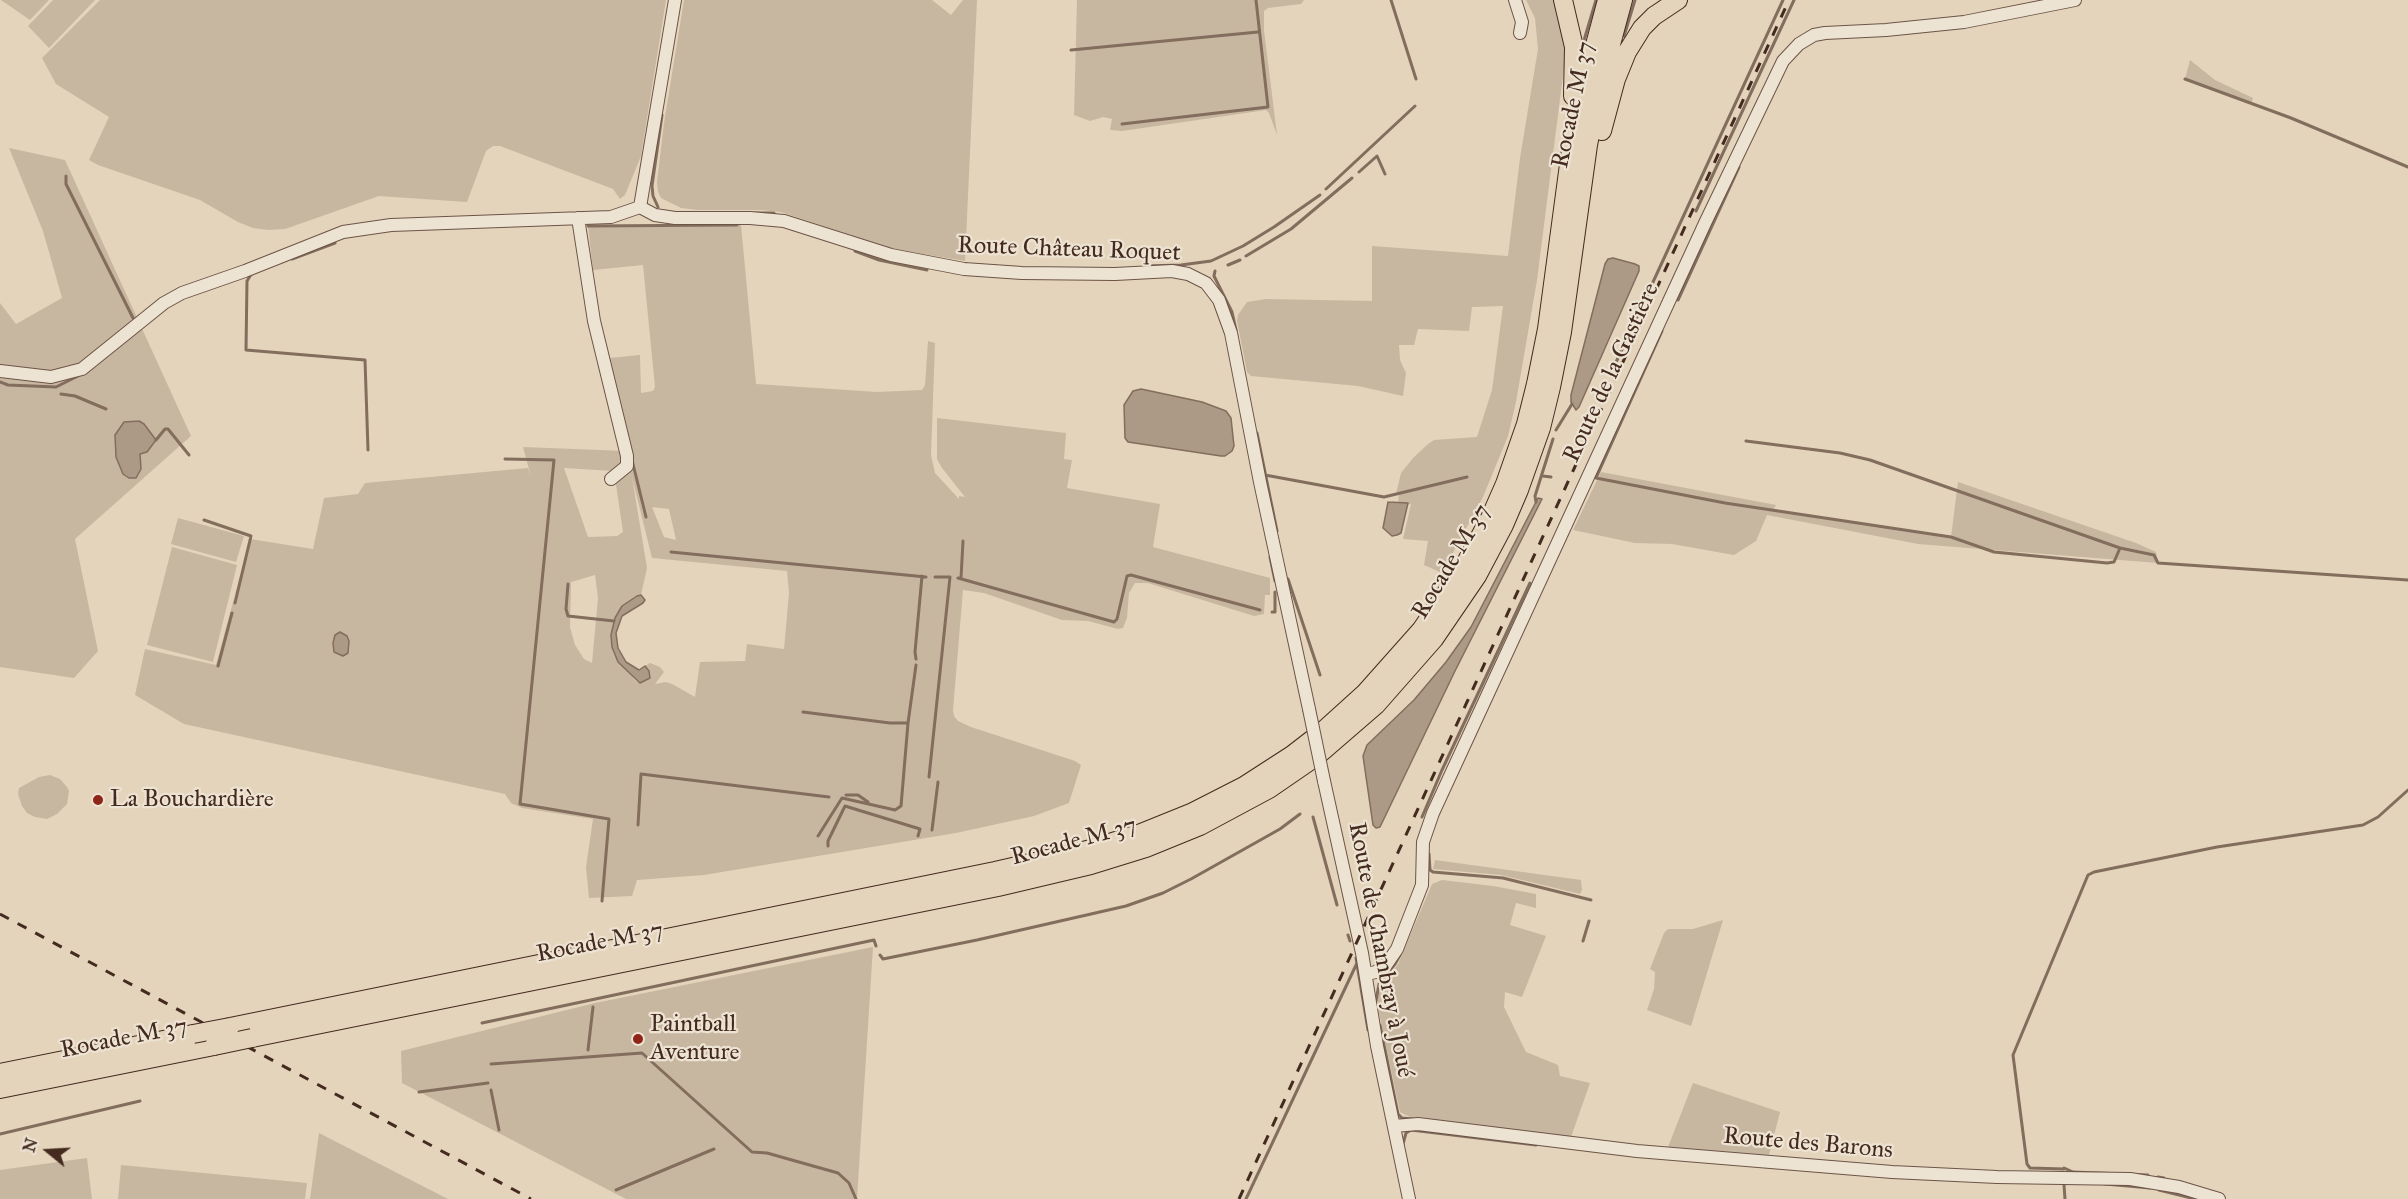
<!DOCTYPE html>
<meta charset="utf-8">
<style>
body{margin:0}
#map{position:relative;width:2408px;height:1199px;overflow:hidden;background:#e3d4bb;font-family:"IM FELL Great Primer",serif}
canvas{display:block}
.north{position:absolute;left:18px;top:1121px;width:60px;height:60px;-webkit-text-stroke:4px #ede3d3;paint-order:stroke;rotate:288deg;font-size:16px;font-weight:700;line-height:24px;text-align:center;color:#442a1f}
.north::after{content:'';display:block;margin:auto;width:21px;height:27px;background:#442a1f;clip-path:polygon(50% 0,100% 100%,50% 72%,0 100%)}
</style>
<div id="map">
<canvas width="2408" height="1199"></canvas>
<div class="north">N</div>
</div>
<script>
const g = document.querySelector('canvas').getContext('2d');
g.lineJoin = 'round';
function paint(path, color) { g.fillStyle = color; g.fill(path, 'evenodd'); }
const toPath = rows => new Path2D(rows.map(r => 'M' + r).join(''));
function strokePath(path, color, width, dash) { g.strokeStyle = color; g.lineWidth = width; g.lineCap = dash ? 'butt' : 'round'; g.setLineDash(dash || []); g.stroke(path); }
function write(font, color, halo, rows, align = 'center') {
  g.font = font + ' "IM FELL Great Primer",serif'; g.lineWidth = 4.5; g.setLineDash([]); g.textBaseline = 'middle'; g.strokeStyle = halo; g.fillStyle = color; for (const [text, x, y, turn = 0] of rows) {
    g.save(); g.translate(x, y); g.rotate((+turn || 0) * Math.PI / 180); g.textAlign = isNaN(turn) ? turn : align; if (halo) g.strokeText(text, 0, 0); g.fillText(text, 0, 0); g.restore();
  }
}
paint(toPath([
 [1,0,49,0,30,20],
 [53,0,95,0,49,48,28,26],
 [100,0,666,0,641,156,625,195,620,199,613,189,500,146,493,146,486,151,467,202,379,196,285,229,268,230,253,228,238,222,200,200,98,165,89,160,109,117,56,84,42,58],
 [684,0,932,0,951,15,963,0,977,0,965,261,893,249,781,212,760,210,697,210,681,208,661,198,658,192,657,182,664,123],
 [1077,0,1304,0,1301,4,1268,8,1264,11,1264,30,1277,135,1269,113,1266,110,1122,131,1110,130,1112,119,1103,117,1090,121,1074,115],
 [1526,0,1556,0,1566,52,1537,280,1516,402,1508,436,1483,497,1442,573,1424,565,1428,541,1403,539,1411,504,1398,505,1399,494,1396,494,1401,473,1413,458,1428,444,1434,440,1477,437,1492,390,1503,306,1472,307,1469,331,1418,329,1414,345,1399,345,1400,360,1406,373,1403,396,1358,386,1251,376,1247,372,1237,321,1238,315,1247,302,1266,299,1372,301,1372,246,1508,256,1520,158,1538,49,1535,18],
 [2190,60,2215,80,2253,98,2251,104,2185,79],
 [9,148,65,160,191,436,75,539,98,651,74,678,0,667,0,303,16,324,62,298,43,231],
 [741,225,756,384,877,392,922,390,925,385,928,341,935,343,931,455,935,473,959,499,959,496,965,497,942,468,937,459,937,418,1066,433,1064,459,1072,460,1067,488,1160,504,1153,547,1270,578,1270,595,1265,595,1264,614,1254,616,1148,583,1135,583,1129,593,1127,618,1123,628,1118,629,1088,621,1062,620,984,593,963,590,953,710,954,716,958,721,971,727,1075,761,1081,765,1069,803,1034,816,956,833,704,875,637,880,632,896,589,898,586,867,593,819,522,808,511,803,505,794,184,724,135,695,145,649,216,665,250,539,313,549,324,498,358,494,365,483,528,468,531,477,523,447,626,451,609,358,640,355,641,393,653,391,655,387,643,265,593,270,588,226],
 [564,468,614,471,623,532,617,536,588,537],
 [632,477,652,558,787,571,789,593,784,649,747,644,745,661,700,662,695,697,672,684,666,682,655,684,664,672,660,667,650,663,645,666,649,671,637,682,634,679,614,654,611,635,617,614,622,606,637,596,641,595,647,568],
 [652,507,669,509,676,540,664,537],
 [595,575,598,598,592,663,584,659,575,645,570,627,571,582],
 [1601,472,1776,505,1773,510,1951,537,1958,482,2136,543,2156,552,2158,563,1918,544,1767,515,1756,541,1734,555,1672,544,1635,543,1573,530],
 [178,518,244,536,236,562,171,544],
 [172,547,237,565,213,662,147,645],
 [50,775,60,779,67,787,69,791,67,804,57,814,47,819,35,817,27,813,22,806,18,794,19,788,39,777],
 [1435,860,1581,880,1582,890,1580,894,1501,875,1433,869],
 [1442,880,1493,886,1536,894,1536,908,1516,903,1510,925,1546,936,1522,997,1505,992,1504,1007,1526,1052,1558,1065,1560,1076,1590,1083,1571,1137,1410,1117,1400,1112,1378,1008,1378,994,1380,988,1398,964,1432,884],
 [1723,920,1691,1026,1647,1010,1654,989,1655,972,1650,969,1664,933,1668,929,1693,929],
 [873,947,857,1199,626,1199,402,1083,401,1051,595,1003],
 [1693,1083,1780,1112,1769,1155,1668,1147],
 [319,1133,448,1199,310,1199],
 [87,1158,92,1199,0,1199,0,1170],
 [121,1165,307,1183,305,1199,118,1199]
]), '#c8b7a0');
const water = toPath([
 [1613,258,1635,264,1639,266,1639,271,1579,407,1576,410,1571,402,1571,395,1605,264,1608,259,1613,258],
 [1141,389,1202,402,1226,411,1231,418,1234,446,1232,451,1225,456,1221,456,1128,442,1125,438,1124,405,1133,391,1141,389],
 [139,421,144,424,156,440,147,452,140,454,141,469,136,478,129,478,123,474,116,457,115,435,124,422,139,421],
 [1538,498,1542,499,1455,671,1380,827,1376,828,1373,825,1363,756,1367,745,1414,700,1446,662,1471,627,1538,498],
 [1388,502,1408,503,1401,533,1397,535,1392,536,1383,528,1388,502],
 [641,595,645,600,643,603,622,616,616,633,618,648,626,662,639,670,645,666,649,671,650,678,640,683,618,662,612,647,611,635,615,618,622,606,637,596,641,595],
 [340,632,347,636,349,641,348,653,343,656,334,652,333,643,335,635,340,632]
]);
paint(water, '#ad9a86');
strokePath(water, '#836d5d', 1.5);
strokePath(toPath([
 [1391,0,1416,79],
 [1624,36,1635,0],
 [1582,47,1596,0],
 [1071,50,1258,32],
 [2185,79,2291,118,2408,167],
 [1122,124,1268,107,1256,0],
 [1359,172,1377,156,1385,174],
 [66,176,66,184,133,318],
 [1326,189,1415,106],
 [658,207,653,196,652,186,662,115],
 [1696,211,1794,0],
 [754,213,774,213],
 [588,226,737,225],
 [855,251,879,260,927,270],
 [1246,256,1291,229,1352,178],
 [292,259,335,243],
 [1228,265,1240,260],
 [1145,266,1181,265,1211,261,1243,246,1274,227,1320,195],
 [1215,271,1214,276,1232,312,1236,330],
 [252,273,247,281,246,350,365,360,368,450],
 [1678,300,1739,167],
 [1662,331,1596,478,1725,503,1951,537,1994,552,2107,563,2114,562,2120,548,2154,555,2158,563,2408,580],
 [1612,371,1783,0],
 [0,382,8,385,56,387,78,376],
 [61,394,75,396,106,409],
 [1556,430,1572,404],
 [1257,433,1277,531],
 [156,440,165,429,168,429,189,455],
 [1746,441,1840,453,1870,460,2120,548],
 [505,459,554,460,520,804,609,819,602,901],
 [632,460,646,517],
 [1265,475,1384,497,1467,477],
 [1543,476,1551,477],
 [1536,502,1535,496,1553,439],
 [204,520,251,536,235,603],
 [671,552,926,577],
 [1270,557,1275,581],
 [935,577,950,577],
 [958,578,1114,622,1117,619,1127,576,1131,575,1260,610],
 [961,578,963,541],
 [1288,579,1320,675],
 [568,584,566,609,568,616,614,621],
 [1272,612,1275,612,1275,592],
 [916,659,915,652,922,576],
 [218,666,232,613],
 [803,712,890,723,908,723,901,806,895,810,842,798,818,836],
 [908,723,916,665],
 [929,777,950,577],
 [846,795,858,795,868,802],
 [1313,817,1337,905],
 [1422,817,1442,770,1530,583],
 [638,825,641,774,829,797],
 [932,830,938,782],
 [828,846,828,841,845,806,920,829,918,836],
 [1429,854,1430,870,1433,872,1503,878,1591,900],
 [1348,935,1350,941],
 [1583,941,1589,921],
 [880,955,883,959,977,940,1126,906,1163,893,1191,879,1280,829,1300,814],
 [1356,958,1368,1030],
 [1376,1001,1379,984,1395,964,1400,955],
 [482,1023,874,940,876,946],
 [1380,1025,1398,1114,1402,1118,1413,1119],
 [588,1050,593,1007],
 [491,1064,642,1053,752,1152,767,1153,838,1173,849,1183,856,1199],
 [491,1090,499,1130],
 [419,1092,488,1083],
 [0,1134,140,1101],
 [1403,1144,1406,1133,1411,1130,1536,1145],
 [2064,1168,2073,1172,2148,1175],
 [2064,1169,2030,1168,2027,1164,2013,1055,2088,875,2094,872,2217,847,2363,825,2378,817,2408,790],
 [2158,1177,2164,1178],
 [2105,1184,2150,1188],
 [2064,1185,2065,1199],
 [616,1190,714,1149],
 [2159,1190,2195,1199],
 [1246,1199,1357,963]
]), '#836d5d', 3);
const minor = toPath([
 [1515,0,1522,22,1520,33],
 [640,207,655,215,675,218,750,218,784,221,891,255,964,269,1022,273,1115,274,1172,271,1188,274,1206,283,1219,300,1231,333,1260,482,1309,709],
 [640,207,675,0],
 [578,218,594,321,627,456,627,466,611,479],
 [0,371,51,377,82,369,164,303,182,293,245,271,343,232,391,225,611,217,640,207],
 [1324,781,1362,953,1377,1046,1409,1199],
 [1366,974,1376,972,1386,965,1397,949,1422,885,1423,842,1433,813,1706,221,1783,61,1799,44,1814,35,1825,33,1886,30,1964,22,2075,0],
 [1394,1126,1418,1124,1637,1151,1892,1172,1997,1177,2130,1179,2179,1187,2219,1199]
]);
const highway = toPath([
 [1563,0,1574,47,1573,96],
 [1602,131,1616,79,1627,52,1642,28,1654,16,1678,0],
 [230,1027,995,871,1087,850,1141,833,1193,812,1244,786,1292,755,1323,731,1365,693,1421,630,1463,568,1490,518,1505,484,1526,424,1536,384,1547,329,1572,142,1584,86,1607,0],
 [252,1038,998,887,1091,865,1146,848,1200,826,1269,789,1317,756,1376,705,1434,639,1477,576,1504,525,1519,490,1541,428,1551,387,1562,332,1588,145,1599,89,1623,0],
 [0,1073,193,1034],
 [0,1089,214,1046]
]);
strokePath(minor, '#6c5446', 14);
strokePath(highway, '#442a1f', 20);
strokePath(minor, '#ede3d3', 12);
strokePath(highway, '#e3d4bb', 18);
strokePath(toPath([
 [0,914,531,1199],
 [1239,1199,1789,0]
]), '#442a1f', 3, [10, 10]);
const minorBridge = toPath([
 [1309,709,1324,781]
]);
const highwayBridge = toPath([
 [193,1034,230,1027],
 [214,1046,252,1038]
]);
strokePath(minorBridge, '#6c5446', 14, []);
strokePath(highwayBridge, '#442a1f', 20, []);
strokePath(minorBridge, '#ede3d3', 12);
strokePath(highwayBridge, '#e3d4bb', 18);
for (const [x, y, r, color] of [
 [98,800,6,"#8f2418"],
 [638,1039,6,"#8f2418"]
]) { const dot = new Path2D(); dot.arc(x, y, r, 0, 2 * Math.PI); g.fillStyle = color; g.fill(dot); strokePath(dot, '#ede3d3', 2); }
write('24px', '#442a1f', '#ede3d3', [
 ["Rocade M 37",1574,105,-78],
 ["Route Château Roquet",1069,250,2],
 ["Route de la Gastière",1612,373,-65],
 ["Rocade M 37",1452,562,-59],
 ["Rocade M 37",1074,842,-15],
 ["Rocade M 37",600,943,-11],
 ["Route de Chambray à Joué",1380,950,79],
 ["Rocade M 37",124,1039,-11],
 ["Route des Barons",1808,1144,5]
]);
write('24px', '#442a1f', '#ede3d3', [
 ["La Bouchardière",110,800],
 ["Paintball",650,1025],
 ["Aventure",650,1053]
], 'left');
</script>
